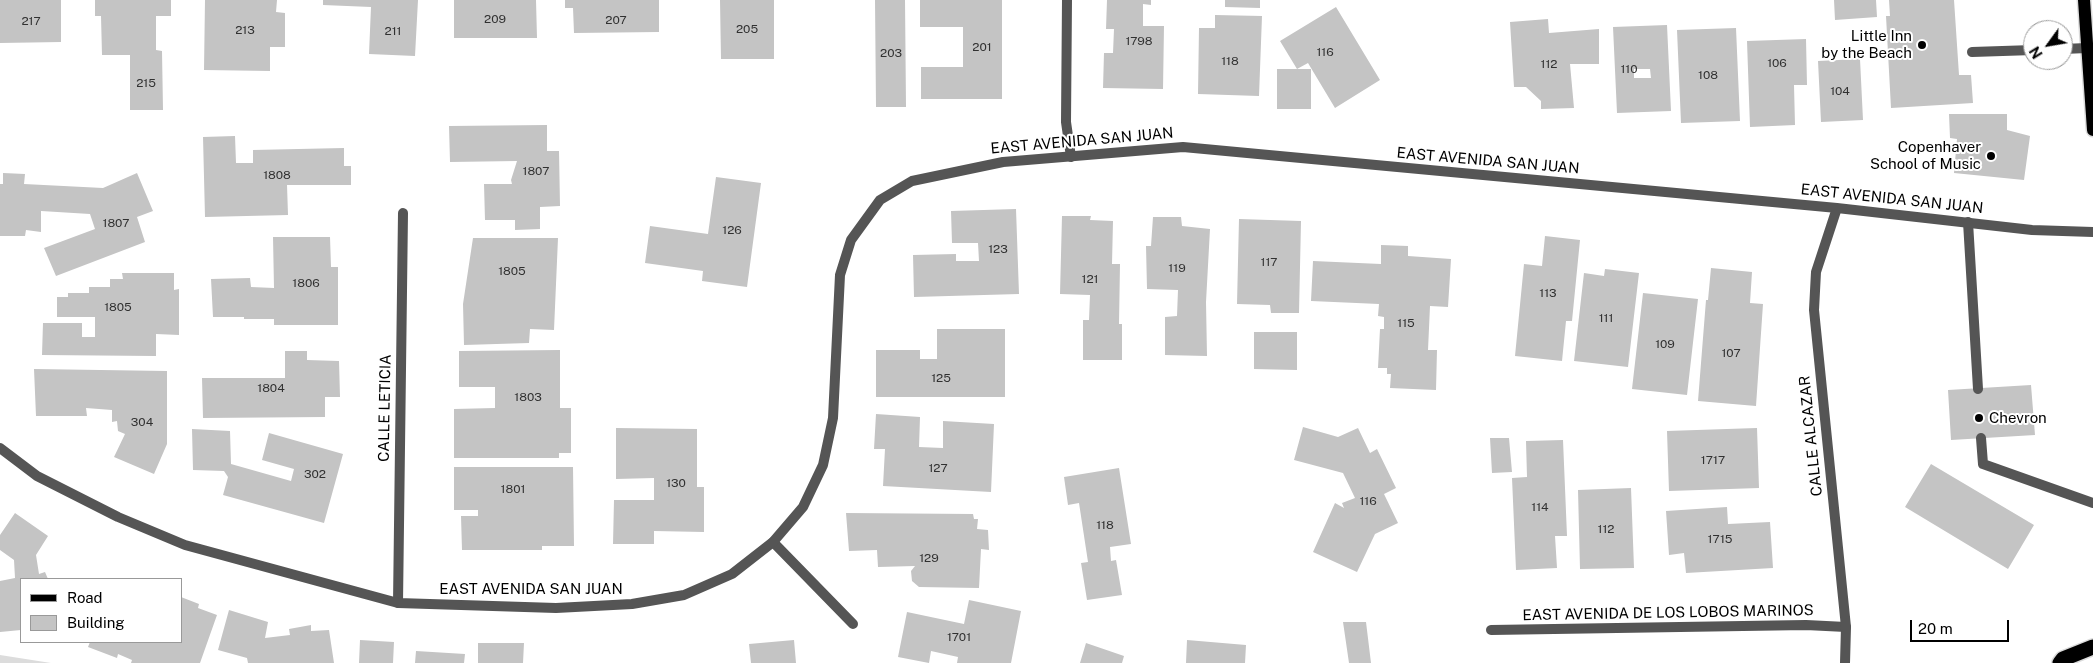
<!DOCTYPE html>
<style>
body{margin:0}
#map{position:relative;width:2093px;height:663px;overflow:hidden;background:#fff;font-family:"Public Sans",sans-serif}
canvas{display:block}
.legend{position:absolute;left:20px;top:578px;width:162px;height:65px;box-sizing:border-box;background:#fff;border:1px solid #999;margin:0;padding:6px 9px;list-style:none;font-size:15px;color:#000}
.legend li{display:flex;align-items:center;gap:10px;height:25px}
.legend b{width:25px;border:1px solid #999}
.north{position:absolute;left:2023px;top:20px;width:50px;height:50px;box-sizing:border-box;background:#fff;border:1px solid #999;border-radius:50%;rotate:238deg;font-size:14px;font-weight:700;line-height:20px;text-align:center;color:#000}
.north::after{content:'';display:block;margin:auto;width:18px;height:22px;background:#000;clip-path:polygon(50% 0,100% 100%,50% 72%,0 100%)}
.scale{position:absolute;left:1910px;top:620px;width:99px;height:22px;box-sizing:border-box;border:2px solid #000;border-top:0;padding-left:6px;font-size:15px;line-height:18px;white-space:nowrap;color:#000;-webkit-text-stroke:4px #fff;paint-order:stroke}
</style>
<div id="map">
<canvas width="2093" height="663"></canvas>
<ul class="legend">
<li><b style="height:6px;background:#000"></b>Road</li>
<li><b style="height:14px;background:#c4c4c4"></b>Building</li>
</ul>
<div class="north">N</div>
<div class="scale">20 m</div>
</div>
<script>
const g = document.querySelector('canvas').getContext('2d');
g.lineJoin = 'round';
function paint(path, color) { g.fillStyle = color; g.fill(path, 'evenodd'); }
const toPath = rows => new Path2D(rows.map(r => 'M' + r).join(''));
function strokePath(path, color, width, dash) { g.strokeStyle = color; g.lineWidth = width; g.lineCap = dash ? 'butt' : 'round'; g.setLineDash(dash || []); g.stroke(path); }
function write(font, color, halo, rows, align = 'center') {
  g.font = font + ' "Public Sans",sans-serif'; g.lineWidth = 4; g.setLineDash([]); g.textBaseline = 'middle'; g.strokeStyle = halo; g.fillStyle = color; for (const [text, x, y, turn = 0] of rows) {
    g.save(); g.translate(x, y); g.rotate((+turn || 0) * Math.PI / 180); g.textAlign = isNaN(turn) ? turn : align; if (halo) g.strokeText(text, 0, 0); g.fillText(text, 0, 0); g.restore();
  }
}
paint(toPath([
 [0,655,51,663,0,663]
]), '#dcdcdc');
paint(toPath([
 [0,0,61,0,61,42,0,43],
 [95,0,171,0,171,16,156,16,156,50,162,51,163,110,130,110,130,55,102,55,101,16,95,16],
 [205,0,277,0,276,12,285,13,285,47,270,47,270,71,204,70],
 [323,0,418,0,415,56,369,54,371,7,323,5],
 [454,0,536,0,537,38,454,38],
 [565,0,659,0,659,32,574,33,573,8,565,8],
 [720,0,774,0,774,59,721,59],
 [875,0,905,0,906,107,876,107],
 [920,0,1002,0,1002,99,921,99,921,67,963,67,963,27,920,27],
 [1107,0,1151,0,1151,5,1143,4,1143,26,1164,26,1163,89,1103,88,1104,53,1113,53,1114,29,1106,29],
 [1225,0,1260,0,1260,8,1225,7],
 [1834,0,1876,0,1877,17,1835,20],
 [1889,0,1954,0,1959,75,1971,75,1973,103,1891,108,1886,16,1890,16],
 [1336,7,1380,80,1335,108,1308,63,1297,69,1280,41],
 [1215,15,1262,16,1259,96,1198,94,1199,28,1215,28],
 [1548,19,1549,33,1599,29,1599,64,1570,64,1574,108,1541,109,1541,101,1526,87,1514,87,1510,22],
 [1667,25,1671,111,1617,113,1613,27],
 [1634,69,1650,69,1651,78,1634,78],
 [1736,28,1740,121,1681,123,1677,30],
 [1806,39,1807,85,1794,85,1795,125,1750,127,1747,41],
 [1860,59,1863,120,1821,122,1818,61],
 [1277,69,1311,69,1311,109,1277,109],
 [1949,114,2007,114,2007,130,2030,136,2024,180,1954,173,1957,139,1950,138],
 [547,125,547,151,559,151,560,206,540,207,540,229,515,230,515,220,485,220,484,184,512,184,511,180,517,161,450,162,449,126],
 [235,136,236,163,253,163,253,150,344,148,344,166,351,166,351,185,287,185,288,215,205,217,203,137],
 [3,173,25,174,24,184,103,188,137,173,153,211,137,217,145,242,56,276,44,248,95,229,90,214,41,211,41,232,26,230,25,236,0,236,0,184,3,184],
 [716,177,761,183,747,287,702,281,703,271,645,263,650,226,708,234],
 [1016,209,1019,294,914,297,913,255,956,254,956,261,979,261,978,243,952,243,951,211],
 [1062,216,1091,216,1090,220,1113,221,1112,264,1120,264,1119,324,1122,324,1122,360,1083,360,1083,320,1089,320,1090,295,1060,294],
 [1153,217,1181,217,1182,226,1210,229,1206,302,1207,356,1165,355,1165,317,1177,316,1178,290,1147,289,1146,246,1151,246],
 [1239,219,1301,221,1299,313,1271,313,1270,305,1237,304],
 [1545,236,1580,240,1572,321,1566,321,1562,361,1515,356,1524,264,1542,266],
 [273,237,330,237,331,267,338,267,338,325,274,325,274,319,244,319,244,317,213,317,211,279,250,278,251,287,274,288],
 [473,238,558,238,554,330,530,329,529,343,464,345,463,304],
 [1381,245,1408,246,1408,256,1451,259,1448,307,1430,306,1428,350,1437,350,1436,390,1390,388,1391,374,1387,374,1387,368,1378,368,1380,329,1384,329,1384,317,1378,316,1379,304,1311,301,1313,261,1381,264],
 [1711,268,1752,272,1750,303,1763,304,1756,406,1698,401,1706,300,1708,300],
 [1605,269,1639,273,1628,367,1574,361,1584,273,1604,276],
 [122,273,174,273,174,290,179,289,179,335,156,334,156,356,42,355,43,323,82,323,82,337,95,337,95,317,57,317,57,297,68,297,68,293,89,293,89,287,110,287,110,279,123,279],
 [1643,293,1698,299,1687,395,1632,389],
 [937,329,1005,329,1005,397,876,397,876,350,920,350,920,359,937,359],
 [1254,332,1297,332,1297,370,1254,369],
 [560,350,560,408,571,408,571,453,559,453,559,458,454,458,454,409,495,408,495,387,459,387,459,351],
 [285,351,307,351,307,360,339,361,340,397,325,397,325,417,203,418,202,378,285,378],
 [34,369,167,371,167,444,154,474,114,457,125,434,118,431,117,421,112,422,112,410,86,408,87,416,36,416],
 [2031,385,2035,435,1951,440,1948,390],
 [876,414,920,417,919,447,943,448,943,421,994,424,991,492,883,486,885,449,874,449],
 [1303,427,1338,437,1358,428,1370,453,1377,449,1396,488,1384,494,1398,523,1375,534,1357,572,1313,552,1335,503,1344,508,1342,503,1355,498,1343,473,1294,460],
 [616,428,697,429,697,487,704,487,704,532,654,531,654,544,613,544,614,500,654,500,654,478,616,479],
 [1757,428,1759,488,1669,491,1667,431],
 [192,429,230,431,231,464,291,481,294,469,262,460,269,433,343,454,324,523,223,495,228,477,224,471,193,470],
 [1490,438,1509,438,1512,472,1492,473],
 [1563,440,1567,536,1555,536,1557,568,1516,570,1512,478,1527,477,1526,441],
 [1931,464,2034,525,2008,569,1905,507],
 [454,467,573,467,574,546,542,546,542,550,462,550,461,516,478,516,478,510,454,510],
 [1119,468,1131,544,1110,547,1111,561,1116,560,1122,595,1087,600,1081,563,1088,562,1079,503,1068,505,1064,477],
 [1631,488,1634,568,1580,569,1578,490],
 [1727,507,1728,524,1770,522,1773,568,1686,573,1684,553,1669,555,1666,511],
 [15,513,48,536,36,555,39,574,45,572,48,579,21,579,21,630,0,632,0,581,15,578,14,560,0,550,0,535],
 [846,513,973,514,974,519,978,519,977,529,988,530,989,550,981,549,979,588,919,587,912,581,911,571,915,566,878,567,877,550,849,551],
 [181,597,199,604,198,608,217,615,200,663,131,663,132,660,118,654,117,658,88,647,90,642,181,642],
 [969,600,1021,611,1011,663,957,663,958,657,931,651,929,663,898,657,907,612,964,624],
 [229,610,268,622,265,638,290,635,289,629,311,625,311,631,329,630,334,663,248,663,247,658,218,650],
 [1343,622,1366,622,1371,663,1349,663],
 [360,640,394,642,393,663,359,663],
 [794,640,796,663,751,663,749,644],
 [1187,640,1246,645,1245,663,1186,663],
 [478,643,524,643,523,663,478,663],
 [1086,643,1124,656,1122,663,1080,663],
 [416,651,465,654,464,663,415,663]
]), '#c4c4c4');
const primary = toPath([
 [2084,0,2093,130]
]);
const motorway = toPath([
 [2060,663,2063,659,2093,647]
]);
strokePath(primary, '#dbdbdb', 15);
strokePath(motorway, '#dbdbdb', 18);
strokePath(toPath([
 [2063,49,2087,48],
 [1972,52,2033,50],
 [1968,222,1978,389],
 [1981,438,1983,464,2093,503]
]), '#555', 10);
strokePath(toPath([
 [1067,0,1066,122,1071,157],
 [773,542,853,624],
 [398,603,403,213],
 [1491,630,1806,625,1846,627]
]), '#555', 10);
strokePath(toPath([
 [1837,208,1816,272,1814,310,1846,627,1845,663],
 [0,448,37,476,118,517,185,545,398,603,556,608,632,604,684,595,732,574,773,542,803,507,823,465,833,418,840,275,851,240,880,200,912,181,1003,162,1183,147,1837,208,2032,230,2093,232]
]), '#555', 10);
strokePath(primary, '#000', 12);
strokePath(motorway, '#000', 15);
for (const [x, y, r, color] of [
 [1922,45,5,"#000"],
 [1991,156,5,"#000"],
 [1979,418,5,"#000"]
]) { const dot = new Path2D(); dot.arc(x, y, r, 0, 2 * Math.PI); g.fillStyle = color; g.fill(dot); strokePath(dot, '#fff', 2); }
write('12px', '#313131', null, [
 ["209",495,19],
 ["207",616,20],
 ["217",31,21],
 ["205",747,29],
 ["213",245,30],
 ["211",393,31],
 ["1798",1139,41],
 ["201",982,47],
 ["116",1325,52],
 ["203",891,53],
 ["118",1230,61],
 ["106",1777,63],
 ["112",1549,64],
 ["110",1629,69],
 ["108",1708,75],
 ["215",146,83],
 ["104",1840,91],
 ["1807",536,171],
 ["1808",277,175],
 ["1807",116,223],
 ["126",732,230],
 ["123",998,249],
 ["117",1269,262],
 ["119",1177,268],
 ["1805",512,271],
 ["121",1090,279],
 ["1806",306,283],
 ["113",1548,293],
 ["1805",118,307],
 ["111",1606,318],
 ["115",1406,323],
 ["109",1665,344],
 ["107",1731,353],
 ["125",941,378],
 ["1804",271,388],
 ["1803",528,397],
 ["304",142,422],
 ["1717",1713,460],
 ["127",938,468],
 ["302",315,474],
 ["130",676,483],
 ["1801",513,489],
 ["116",1368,501],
 ["114",1540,507],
 ["118",1105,525],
 ["112",1606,529],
 ["1715",1720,539],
 ["129",929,558],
 ["1701",959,637]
]);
write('15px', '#000', '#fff', [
 ["Little Inn",1912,36],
 ["by the Beach",1912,53],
 ["Copenhaver",1981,147],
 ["School of Music",1981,164],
 ["Chevron",1989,418,"left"]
], 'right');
write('15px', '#000', '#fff', [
 ["EAST AVENIDA SAN JUAN",1082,141,-5],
 ["EAST AVENIDA SAN JUAN",1488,161,5],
 ["EAST AVENIDA SAN JUAN",1892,199,6],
 ["CALLE LETICIA",385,408,-89],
 ["CALLE ALCAZAR",1811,436,-96],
 ["EAST AVENIDA SAN JUAN",531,589],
 ["EAST AVENIDA DE LOS LOBOS MARINOS",1668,613,-1]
]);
</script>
